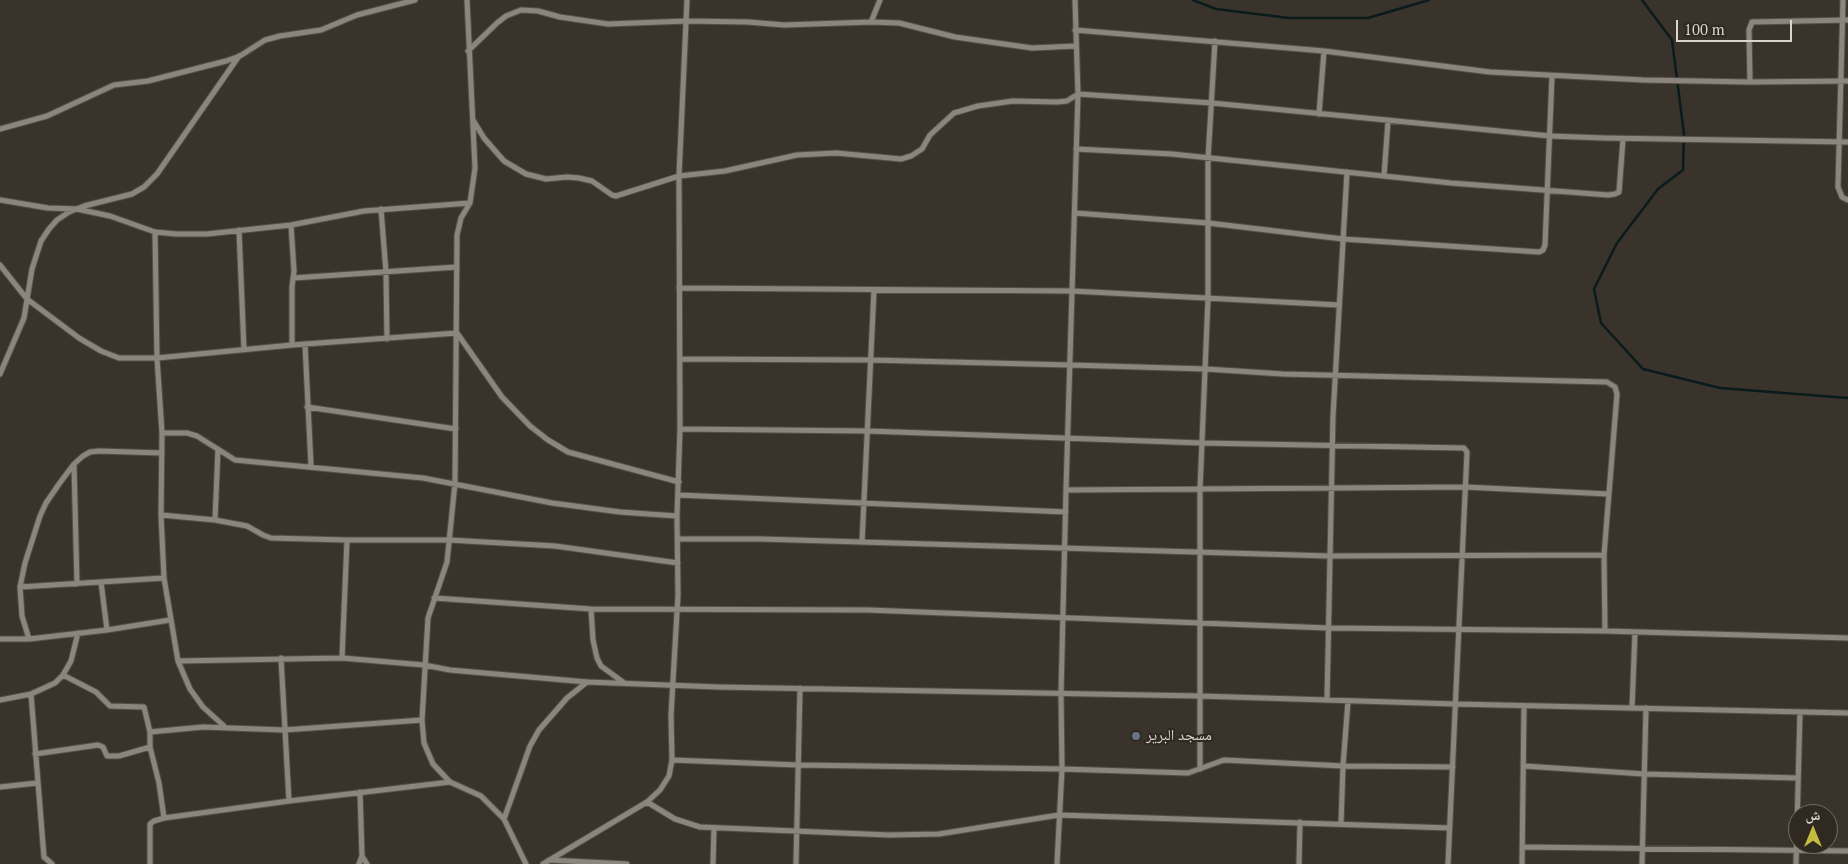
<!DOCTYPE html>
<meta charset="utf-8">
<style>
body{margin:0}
#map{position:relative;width:1848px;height:864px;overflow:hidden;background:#39332c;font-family:"PT Serif","Noto Naskh Arabic",serif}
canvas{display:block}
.north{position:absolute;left:1788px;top:804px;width:50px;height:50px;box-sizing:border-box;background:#2f2922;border:1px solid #736d68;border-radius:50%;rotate:0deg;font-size:14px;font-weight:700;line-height:20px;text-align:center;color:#d8d4d0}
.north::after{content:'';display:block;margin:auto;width:18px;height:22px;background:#c5bc3d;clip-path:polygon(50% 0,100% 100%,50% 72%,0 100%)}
.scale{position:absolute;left:1676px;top:20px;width:116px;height:22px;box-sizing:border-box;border:2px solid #d8d4d0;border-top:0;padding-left:6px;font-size:15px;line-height:18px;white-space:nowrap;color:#d8d4d0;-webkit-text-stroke:4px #2f2922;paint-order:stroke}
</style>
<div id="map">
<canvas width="1848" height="864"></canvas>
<div class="north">ش</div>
<div class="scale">100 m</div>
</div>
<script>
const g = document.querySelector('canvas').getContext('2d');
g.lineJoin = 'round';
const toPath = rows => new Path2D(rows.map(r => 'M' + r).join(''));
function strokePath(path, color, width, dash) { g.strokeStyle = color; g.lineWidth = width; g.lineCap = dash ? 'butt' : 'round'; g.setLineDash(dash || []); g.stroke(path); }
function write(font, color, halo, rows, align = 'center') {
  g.font = font + ' "PT Serif","Noto Naskh Arabic",serif'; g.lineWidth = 4; g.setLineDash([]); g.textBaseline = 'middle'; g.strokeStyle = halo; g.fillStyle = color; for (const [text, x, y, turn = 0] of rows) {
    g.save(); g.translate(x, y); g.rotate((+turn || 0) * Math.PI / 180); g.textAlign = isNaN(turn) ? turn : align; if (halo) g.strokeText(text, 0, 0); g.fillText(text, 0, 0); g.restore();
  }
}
strokePath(toPath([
 [1193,0,1216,9,1289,18,1368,18,1429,0],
 [1642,0,1672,40,1684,134,1683,170,1658,189,1617,243,1594,289,1601,323,1643,369,1720,388,1848,398]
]), '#0a1b1b', 2.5);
const street = toPath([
 [467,0,475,168,470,203,461,218,457,235,455,483,447,562,428,618,422,720,424,743,433,764,450,782,481,796,504,819,526,864],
 [1843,0,1838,187,1842,197,1848,200],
 [871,22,880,0],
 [1075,30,1324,51,1490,72,1643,80,1750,82,1848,81],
 [468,51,497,23,506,16,521,10,538,11,560,17,608,24,687,21,748,22,784,25,871,22,899,23,955,37,1032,48,1076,46],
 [1750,82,1749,30,1752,22,1848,20],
 [1319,114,1324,51],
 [473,120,484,138,504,161,526,174,546,179,567,177,579,178,592,181,612,195,616,196,679,176,725,171,797,155,836,153,901,159,911,156,922,149,930,135,954,113,978,106,1013,101,1057,102,1067,101,1078,94,1212,103,1550,136,1604,138,1848,142],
 [0,129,47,116,114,85,148,81,226,61,240,56,265,40,280,36,321,30,357,15,415,0],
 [1076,149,1172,154,1451,183,1608,195,1615,194,1619,192,1623,139],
 [1384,176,1388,121],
 [0,200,48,208,77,209,110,216,155,232,176,234,207,234,291,225,364,211,470,203],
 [381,209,386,272,387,339],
 [1075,213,1208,223,1343,239,1539,252,1543,250,1545,245,1552,76],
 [291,225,294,271,292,287,292,345],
 [239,230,244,350],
 [155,232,157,358,162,433,161,515,164,578,178,661,190,689,203,707,224,726],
 [0,265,27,299,79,338,101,351,119,358,157,358,292,345,457,333,502,397,530,426,548,440,568,452,679,482],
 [293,278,457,267],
 [679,288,1072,291,1339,305],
 [305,344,311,466],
 [680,359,871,360,1070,365,1206,369,1283,374,1607,382,1615,387,1617,394,1604,555,1605,631],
 [0,374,24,318,32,269,41,241,49,229,57,220,69,212,84,206,132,194,144,187,157,174,239,56],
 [307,407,456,429],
 [680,429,868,431,1202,443,1464,448,1467,452,1448,864],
 [162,433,187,433,197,436,235,460,423,478,552,503,620,512,677,516],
 [74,465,77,584],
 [1066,490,1465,487,1608,494],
 [678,495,1066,512],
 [161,515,215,520,247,526,263,535,271,538,347,540,449,540,555,546,678,563],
 [215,520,218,449],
 [678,539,761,539,1329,556,1604,555],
 [862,542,874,290],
 [101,582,107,630],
 [20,587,164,578],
 [434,598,591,609,868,610,1328,628,1605,631,1848,638],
 [591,609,593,640,597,658,601,666,623,682],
 [0,639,29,639,107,630,170,620],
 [29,639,22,616,20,587,25,563,40,516,46,503,59,484,74,464,83,456,90,452,99,451,162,453],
 [281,658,289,801],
 [342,658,347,540],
 [178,661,342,658,424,665,450,670,587,682,718,687,1199,696,1455,704,1848,713],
 [63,675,96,692,110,706,144,707,150,732,150,747,159,783,164,818],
 [31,694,43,845,44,857,52,864],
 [0,700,31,694,55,683,63,675,71,661,78,633],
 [1327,700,1333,416,1347,172],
 [1632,708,1635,632],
 [150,732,203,727,284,730,422,720],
 [35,754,98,745,103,747,107,756,119,756,150,747],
 [672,760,798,765,1062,769,1188,773,1224,760,1343,766,1453,767],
 [1524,766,1644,774,1798,778],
 [1200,769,1200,489,1208,299,1208,159,1215,41],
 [0,787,37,783],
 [647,802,675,819,700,827,889,835,939,834,1059,815,1450,828],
 [504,819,530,746,539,730,567,698,587,682],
 [1341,824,1343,766,1348,701],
 [1522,847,1848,851],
 [362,856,367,864],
 [549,860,627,864],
 [150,864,150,824,154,821,164,818,289,801,450,782],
 [359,864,362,856,360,792],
 [543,864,647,802,660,790,669,776,672,760,671,715,678,595,677,516,680,429,679,176,687,0],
 [713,864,714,828],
 [796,864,800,688],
 [1057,864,1062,769,1061,694,1066,490,1078,94,1075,0],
 [1299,864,1300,822],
 [1522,864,1524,706],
 [1642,864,1646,708],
 [1796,864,1800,712]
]);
strokePath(street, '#544f49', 7);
strokePath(street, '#8c857d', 5);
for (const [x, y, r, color] of [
 [1136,736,5,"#6b7280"]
]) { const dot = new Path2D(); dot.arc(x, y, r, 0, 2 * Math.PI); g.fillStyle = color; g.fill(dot); strokePath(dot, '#2f2922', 2); }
write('15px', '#d8d4d0', '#2f2922', [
 ["مسجد البرير",1146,736]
], 'left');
</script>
